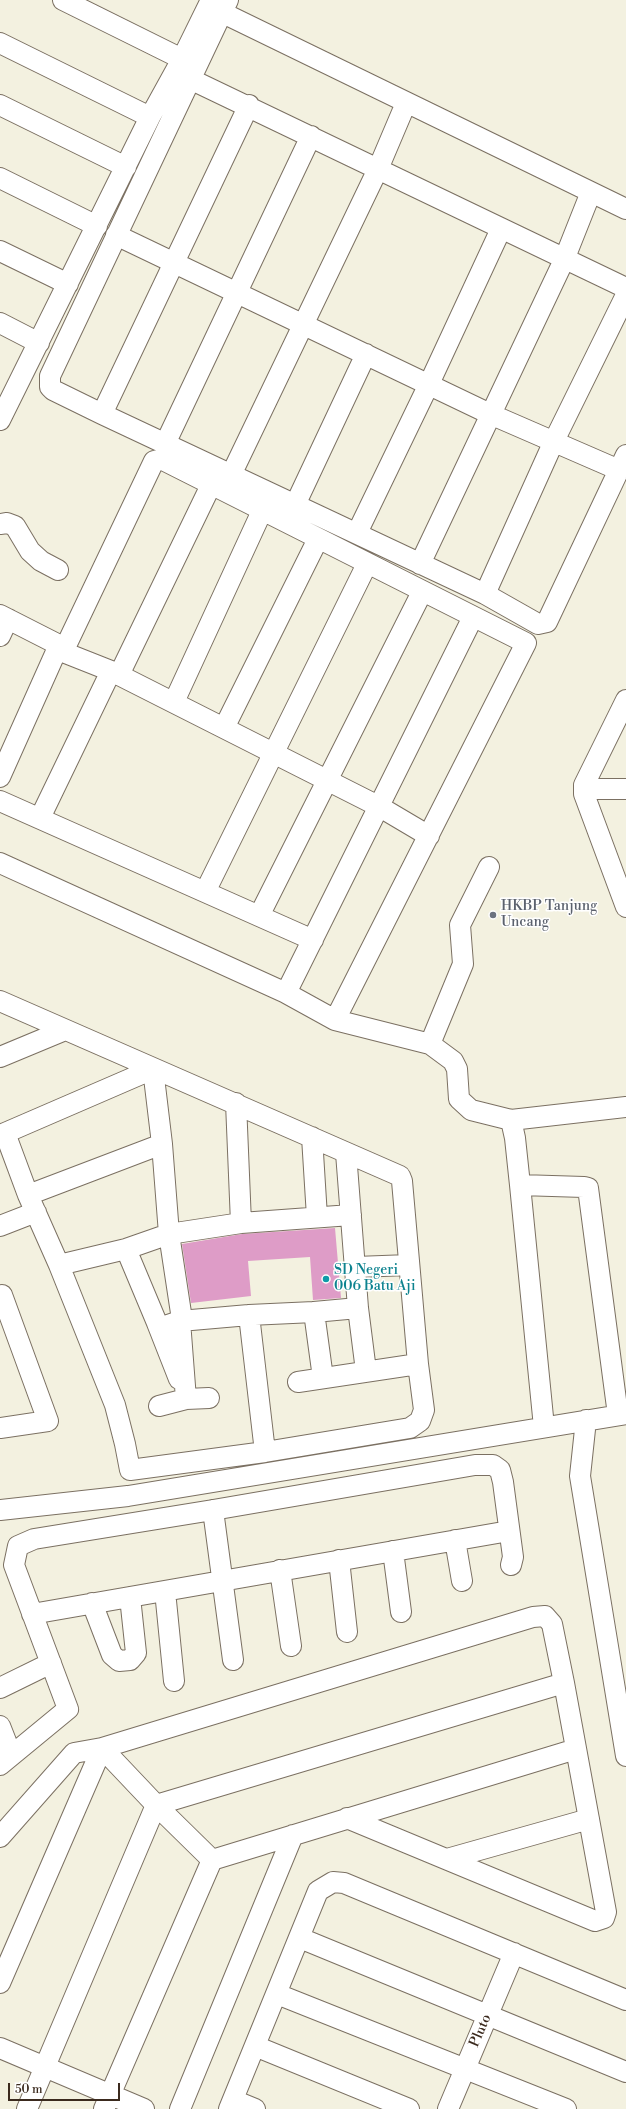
<!DOCTYPE html>
<style>
body{margin:0}
#map{position:relative;width:626px;height:2109px;overflow:hidden;background:#f3f1e0;font-family:"Libre Bodoni",serif}
canvas{display:block}
.scale{position:absolute;left:8px;top:2083px;width:112px;height:18px;box-sizing:border-box;border:2px solid #3b2a1e;border-top:0;padding-left:5px;font-size:12px;line-height:14px;white-space:nowrap;color:#3b2a1e;-webkit-text-stroke:3px #fff;paint-order:stroke}
</style>
<div id="map">
<canvas width="626" height="2109"></canvas>
<div class="scale">50 m</div>
</div>
<script>
const g = document.querySelector('canvas').getContext('2d');
g.lineJoin = 'round';
function paint(path, color) { g.fillStyle = color; g.fill(path, 'evenodd'); }
const toPath = rows => new Path2D(rows.map(r => 'M' + r).join(''));
function strokePath(path, color, width, dash) { g.strokeStyle = color; g.lineWidth = width; g.lineCap = dash ? 'butt' : 'round'; g.setLineDash(dash || []); g.stroke(path); }
function write(font, color, halo, rows, align = 'center') {
  g.font = font + ' "Libre Bodoni",serif'; g.lineWidth = 3; g.setLineDash([]); g.textBaseline = 'middle'; g.strokeStyle = halo; g.fillStyle = color; for (const [text, x, y, turn = 0] of rows) {
    g.save(); g.translate(x, y); g.rotate((+turn || 0) * Math.PI / 180); g.textAlign = isNaN(turn) ? turn : align; if (halo) g.strokeText(text, 0, 0); g.fillText(text, 0, 0); g.restore();
  }
}
paint(toPath([
 [335,1228,341,1298,313,1300,310,1257,248,1261,251,1296,191,1303,182,1244,242,1234]
]), '#de9cc7');
const minor = toPath([
 [63,0,182,59],
 [228,0,50,376,50,387,53,390,102,414,485,594,538,624,547,622,626,455],
 [223,13,626,209],
 [0,43,150,117],
 [190,79,626,288],
 [0,105,126,167],
 [0,178,97,226],
 [116,235,490,414,619,470],
 [0,251,68,284],
 [0,323,39,343],
 [102,414,249,105],
 [0,420,150,117,182,59,211,0],
 [165,444,311,136],
 [231,475,378,169,406,103],
 [295,505,366,354],
 [0,524,7,523,15,526,30,551,41,561,58,570],
 [357,533,429,384,501,229],
 [420,564,564,260,591,192],
 [485,594,554,441,626,295],
 [0,615,59,645,63,652,111,671,380,807,429,836],
 [0,636,8,619],
 [63,652,154,461,161,459,526,643,335,1020],
 [119,675,211,485],
 [626,700,584,785,584,794,626,907],
 [174,702,262,511],
 [224,728,318,539],
 [0,777,59,645],
 [584,789,626,789],
 [0,801,313,940],
 [40,818,111,671],
 [0,863,286,993,335,1020,430,1044,453,1061,457,1069,459,1099,471,1110,511,1120,626,1107],
 [205,892,367,564],
 [259,916,422,592],
 [286,993,473,617],
 [0,1001,400,1176,402,1181,418,1364,424,1410,420,1421,410,1428,265,1452,130,1470,125,1444,115,1405,59,1265],
 [430,1044,463,964,460,925,489,867],
 [0,1057,65,1030],
 [236,1103,241,1223],
 [511,1120,515,1138,520,1185,544,1427],
 [5,1133,153,1069,162,1144,169,1234,181,1313,180,1321,165,1326,157,1323,126,1249],
 [0,1135,5,1133,28,1195,59,1265,126,1249,169,1234,241,1223,351,1215],
 [312,1137,317,1217],
 [346,1153,358,1308,366,1371],
 [520,1185,584,1187,588,1188,618,1415],
 [28,1195,162,1144],
 [0,1226,36,1212],
 [356,1267,409,1265],
 [0,1296,2,1295,48,1421,0,1428],
 [314,1312,323,1378],
 [157,1323,179,1379],
 [298,1382,418,1364],
 [186,1399,180,1321,249,1315],
 [159,1406,186,1399,209,1398],
 [586,1420,580,1476,626,1756],
 [265,1452,249,1315,314,1312,358,1308],
 [0,1510,128,1496,626,1414],
 [213,1510,233,1660],
 [455,1540,462,1581],
 [393,1551,401,1612],
 [339,1560,347,1632],
 [280,1570,291,1646],
 [165,1591,174,1681],
 [92,1603,112,1655,119,1661,130,1660,136,1653,130,1597],
 [32,1614,509,1531],
 [0,1688,51,1663],
 [0,1726,11,1754],
 [0,1765,68,1709,14,1565,18,1546,34,1539,213,1510,475,1465,493,1465,500,1470,503,1482,513,1557,511,1565],
 [0,1837,74,1753,102,1748,533,1617,545,1616,552,1624,564,1683,606,1912,604,1918,595,1921,347,1818],
 [447,1859,589,1819],
 [300,1938,626,2072],
 [0,1983,102,1748,156,1805,212,1860],
 [277,1994,566,2109],
 [255,2046,409,2109],
 [0,2048,144,2109],
 [233,2100,255,2109],
 [27,2109,156,1805,564,1683],
 [104,2109,212,1860,576,1749],
 [180,2109,293,1835],
 [229,2109,318,1891,333,1882,344,1883,626,2000],
 [448,2109,514,1953]
]);
strokePath(minor, '#7b7062', 22);
strokePath(minor, '#fff', 20);
for (const [x, y, r, color] of [
 [493,915,4,"#6b7280"],
 [326,1279,4,"#0f9aa8"]
]) { const dot = new Path2D(); dot.arc(x, y, r, 0, 2 * Math.PI); g.fillStyle = color; g.fill(dot); strokePath(dot, '#fff', 1.5); }
write('14px', '#5b616d', '#fff', [
 ["HKBP Tanjung",501,907],
 ["Uncang",501,923]
], 'left');
write('14px', '#0d838f', '#fff', [
 ["SD Negeri",334,1271],
 ["006 Batu Aji",334,1287]
], 'left');
write('14px', '#3b2a1e', '#fff', [
 ["Pluto",481,2031,-67]
]);
</script>
